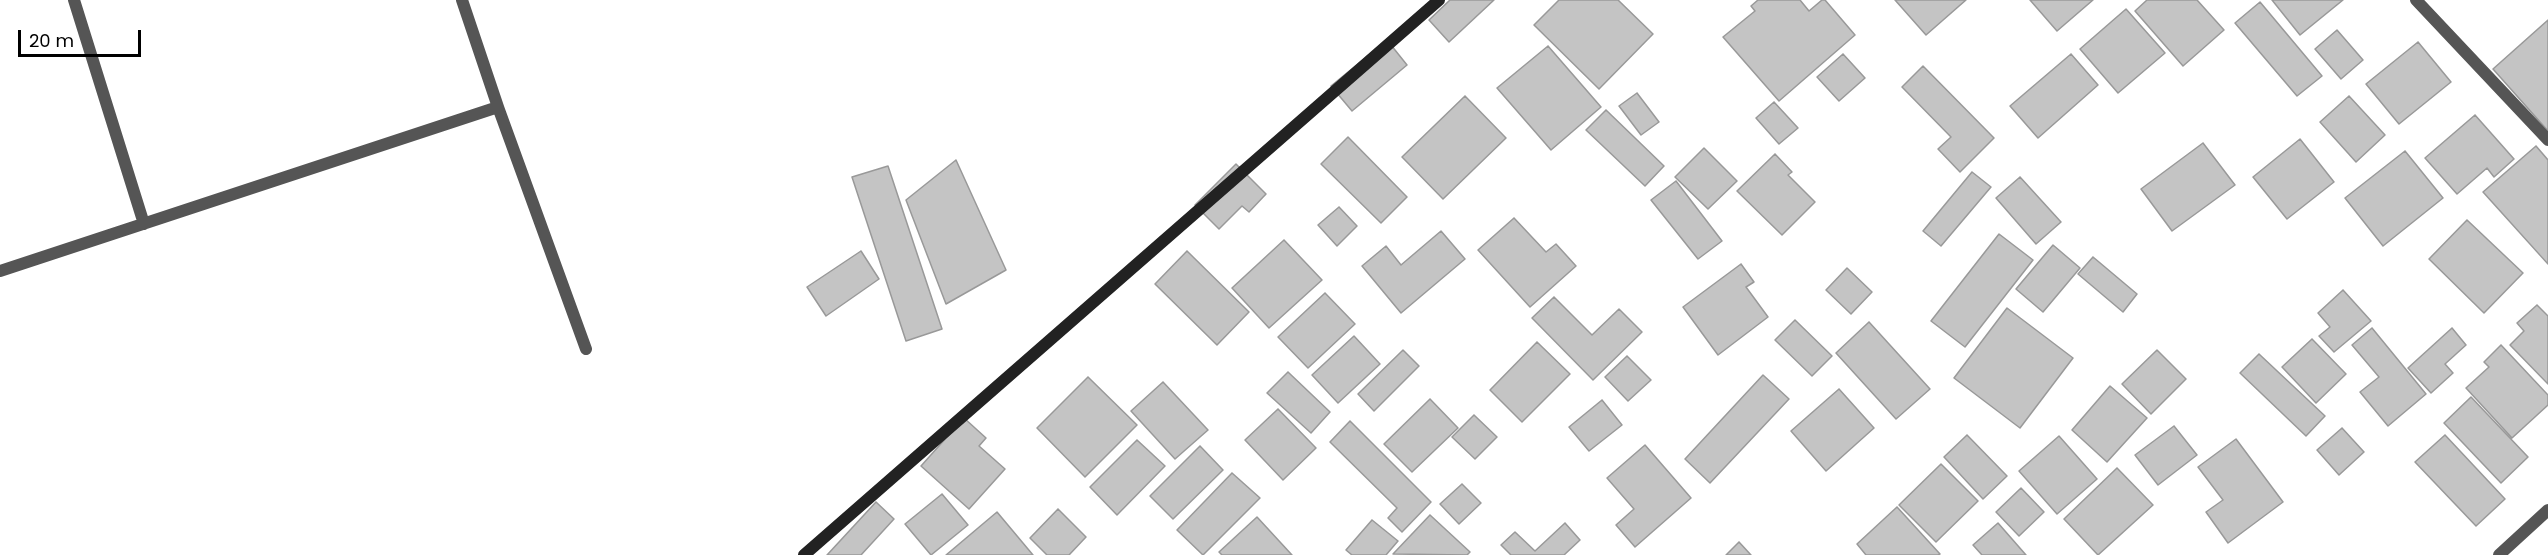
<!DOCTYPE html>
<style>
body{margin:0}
#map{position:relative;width:2548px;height:555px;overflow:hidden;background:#fff;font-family:Poppins,sans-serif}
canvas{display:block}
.scale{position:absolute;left:18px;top:30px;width:123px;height:27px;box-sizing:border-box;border:3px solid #000;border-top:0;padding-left:8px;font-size:18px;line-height:21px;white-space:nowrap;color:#000;-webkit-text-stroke:4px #fff;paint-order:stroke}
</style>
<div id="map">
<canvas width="2548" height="555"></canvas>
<div class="scale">20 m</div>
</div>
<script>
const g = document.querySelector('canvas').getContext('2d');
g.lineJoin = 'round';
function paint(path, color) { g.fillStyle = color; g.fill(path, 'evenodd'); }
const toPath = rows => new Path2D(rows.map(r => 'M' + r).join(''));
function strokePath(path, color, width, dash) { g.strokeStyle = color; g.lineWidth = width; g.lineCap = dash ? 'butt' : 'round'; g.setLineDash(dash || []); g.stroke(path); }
const building = toPath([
 [1450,0,1494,0,1449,42,1429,20,1450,0],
 [1559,0,1618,0,1653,34,1599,89,1534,25,1559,0],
 [1758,0,1800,0,1809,11,1822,0,1825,0,1855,35,1779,101,1723,37,1755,11,1751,6,1758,0],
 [1895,0,1966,0,1926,35,1895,0],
 [2030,0,2093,0,2057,31,2030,0],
 [2147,0,2197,0,2224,30,2183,66,2135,11,2147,0],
 [2272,0,2343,0,2300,35,2272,0],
 [2260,2,2322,76,2297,96,2235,23,2260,2],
 [2126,9,2165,53,2118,93,2080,49,2126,9],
 [2548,20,2548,131,2493,69,2548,20],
 [2337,30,2363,60,2341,79,2315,49,2337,30],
 [1387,40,1407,65,1352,111,1331,86,1387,40],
 [2418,42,2451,82,2399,124,2366,84,2418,42],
 [1548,46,1601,107,1551,150,1497,88,1548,46],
 [1843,54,1865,78,1839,101,1817,77,1843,54],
 [2071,54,2098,85,2038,138,2010,106,2071,54],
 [1923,66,1994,138,1960,172,1938,149,1951,137,1902,87,1923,66],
 [1637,93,1659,122,1641,135,1619,106,1637,93],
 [1465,96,1506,138,1443,199,1402,157,1465,96],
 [2349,96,2385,135,2356,162,2320,122,2349,96],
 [1774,102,1798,128,1779,144,1756,118,1774,102],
 [1606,110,1664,166,1645,186,1586,130,1606,110],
 [2475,115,2514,159,2494,177,2487,168,2457,194,2425,158,2475,115],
 [1348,137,1407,197,1381,223,1321,164,1348,137],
 [2300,139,2334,182,2287,219,2253,177,2300,139],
 [2203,143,2235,185,2172,231,2141,189,2203,143],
 [2536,146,2548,160,2548,264,2483,192,2536,146],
 [1704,148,1737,181,1708,209,1675,177,1704,148],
 [2405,151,2443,198,2383,246,2345,198,2405,151],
 [1775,154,1792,172,1788,175,1815,202,1782,235,1737,191,1775,154],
 [956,160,1006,270,946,304,906,200,956,160],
 [1236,164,1266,194,1249,212,1242,206,1219,229,1195,205,1236,164],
 [888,166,942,329,906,341,852,177,888,166],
 [1972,172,1991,187,1941,246,1923,231,1972,172],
 [2020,177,2061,222,2036,244,1996,198,2020,177],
 [1676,181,1722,241,1698,259,1651,200,1676,181],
 [1339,207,1357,226,1337,246,1318,225,1339,207],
 [1514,218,1546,252,1556,244,1576,266,1530,307,1478,250,1514,218],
 [2467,220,2523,273,2484,313,2429,259,2467,220],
 [1441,231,1465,259,1401,313,1362,266,1386,246,1401,265,1441,231],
 [1999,234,2033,260,1965,347,1931,321,1999,234],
 [1284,240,1322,280,1269,328,1232,288,1284,240],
 [2053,245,2080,268,2043,312,2016,289,2053,245],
 [861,251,879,279,826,316,807,287,861,251],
 [1187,251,1249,312,1217,345,1155,284,1187,251],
 [2093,257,2137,294,2123,312,2078,274,2093,257],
 [1741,264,1754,282,1746,287,1768,317,1718,355,1683,307,1741,264],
 [1847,268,1872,292,1851,314,1826,290,1847,268],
 [2343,290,2371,321,2334,352,2319,336,2330,327,2318,313,2343,290],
 [1325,293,1355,324,1308,368,1278,337,1325,293],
 [1554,297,1592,335,1619,309,1642,332,1593,380,1532,318,1554,297],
 [2537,305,2548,316,2548,384,2510,345,2524,331,2517,323,2537,305],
 [2007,308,2073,358,2020,428,1954,378,2007,308],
 [1795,320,1832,356,1812,376,1775,340,1795,320],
 [1869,322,1930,389,1896,419,1836,353,1869,322],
 [2372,328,2426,394,2388,426,2360,392,2379,377,2352,345,2372,328],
 [2452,328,2466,345,2445,364,2453,373,2431,393,2408,368,2452,328],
 [1354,336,1380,364,1338,403,1312,375,1354,336],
 [2312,339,2346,374,2316,403,2282,367,2312,339],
 [1537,342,1570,374,1522,422,1490,390,1537,342],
 [2501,345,2548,395,2548,405,2512,438,2466,388,2489,367,2484,362,2501,345],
 [1403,350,1419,366,1374,411,1358,394,1403,350],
 [2157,350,2186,379,2151,414,2122,384,2157,350],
 [2259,354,2325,416,2306,436,2240,373,2259,354],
 [1627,356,1651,380,1628,401,1605,377,1627,356],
 [1288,372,1330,412,1311,433,1267,393,1288,372],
 [1763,375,1789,399,1710,483,1685,459,1763,375],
 [1088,377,1137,425,1085,477,1037,428,1088,377],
 [1163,382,1208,430,1175,459,1131,411,1163,382],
 [2110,386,2147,418,2107,462,2072,430,2110,386],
 [1839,389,1874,428,1826,471,1791,431,1839,389],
 [2471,397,2528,457,2501,483,2444,423,2471,397],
 [1430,399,1458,428,1412,472,1384,444,1430,399],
 [1602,400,1622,425,1589,451,1569,427,1602,400],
 [1278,409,1316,448,1283,480,1245,440,1278,409],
 [1474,415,1497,437,1475,459,1452,437,1474,415],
 [964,418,986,438,979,446,1005,469,969,509,921,466,964,418],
 [1350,421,1431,502,1402,532,1388,518,1397,508,1330,442,1350,421],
 [2174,426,2197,455,2158,485,2135,455,2174,426],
 [2342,428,2364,452,2339,475,2317,450,2342,428],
 [1967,435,2007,476,1983,499,1944,457,1967,435],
 [2445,435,2505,499,2476,526,2415,462,2445,435],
 [2059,436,2097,479,2057,514,2019,471,2059,436],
 [2236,439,2283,502,2228,543,2206,512,2223,500,2198,467,2236,439],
 [1137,440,1165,466,1117,515,1090,487,1137,440],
 [1645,445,1691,498,1635,547,1616,525,1634,509,1607,478,1645,445],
 [1200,446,1223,470,1173,519,1150,496,1200,446],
 [1941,464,1978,501,1936,542,1899,505,1941,464],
 [2117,468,2153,505,2098,555,2064,519,2117,468],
 [1232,473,1260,498,1203,555,1177,530,1232,473],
 [1462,484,1481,503,1459,524,1440,504,1462,484],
 [2021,488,2044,512,2019,536,1996,512,2021,488],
 [942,494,968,525,931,555,905,524,942,494],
 [876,502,894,519,861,555,827,555,876,502],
 [1897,507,1940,554,1938,555,1866,555,1857,544,1897,507],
 [1058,509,1086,537,1069,555,1047,555,1030,538,1058,509],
 [997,512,1033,555,946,555,997,512],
 [1430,515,1470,552,1467,555,1393,554,1430,515],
 [1257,517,1292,555,1222,555,1219,552,1257,517],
 [1372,520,1398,541,1386,555,1352,555,1346,550,1372,520],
 [1565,523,1580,540,1564,555,1511,555,1501,545,1515,532,1535,551,1565,523],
 [1998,523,2026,555,1982,555,1973,545,1998,523],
 [1739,542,1751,555,1726,555,1739,542]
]);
paint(building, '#c4c4c4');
strokePath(building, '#999', 1.5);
strokePath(toPath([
 [74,0,144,224],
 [462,0,498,107,586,349],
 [2416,0,2548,140],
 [0,271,498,107],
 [2499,555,2548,510]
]), '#555', 12);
strokePath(toPath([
 [804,555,1439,0]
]), '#222', 12);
</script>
